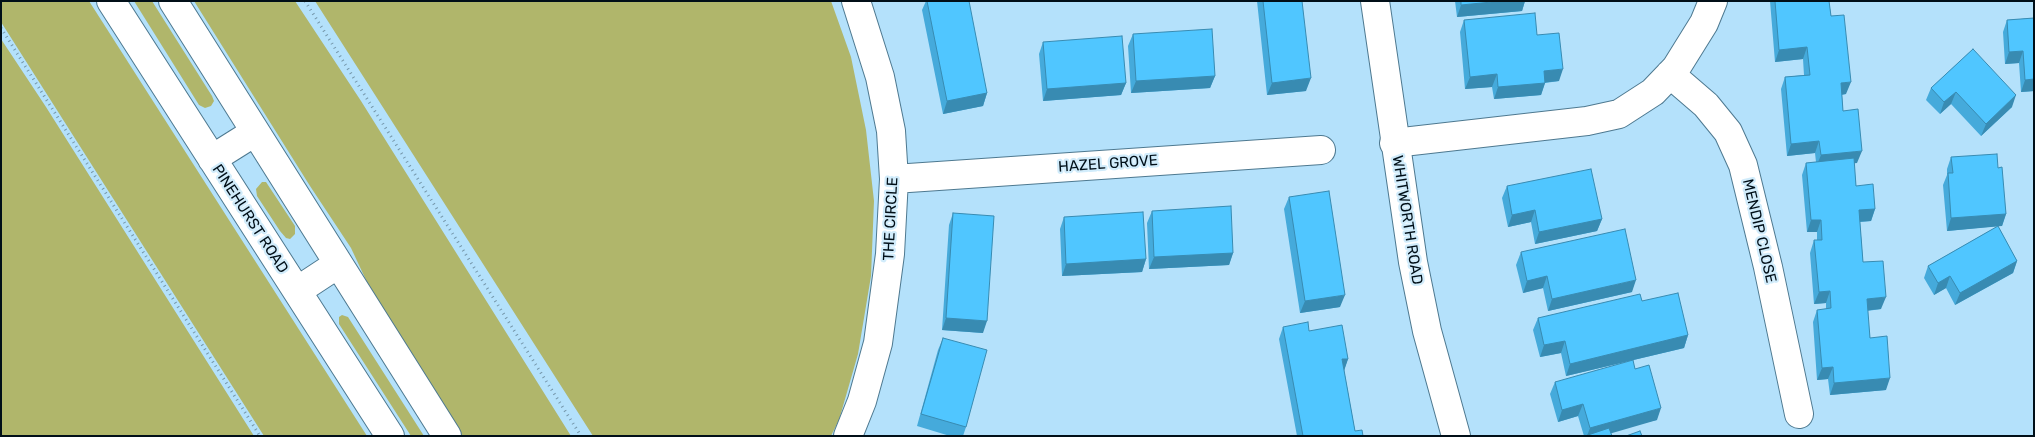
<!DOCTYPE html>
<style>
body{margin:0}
#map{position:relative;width:2035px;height:437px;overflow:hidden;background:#b4e1fb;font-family:Rubik,sans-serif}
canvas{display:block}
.frame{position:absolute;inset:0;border:2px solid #010f18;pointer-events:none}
</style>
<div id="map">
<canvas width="2035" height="437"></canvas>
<div class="frame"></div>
</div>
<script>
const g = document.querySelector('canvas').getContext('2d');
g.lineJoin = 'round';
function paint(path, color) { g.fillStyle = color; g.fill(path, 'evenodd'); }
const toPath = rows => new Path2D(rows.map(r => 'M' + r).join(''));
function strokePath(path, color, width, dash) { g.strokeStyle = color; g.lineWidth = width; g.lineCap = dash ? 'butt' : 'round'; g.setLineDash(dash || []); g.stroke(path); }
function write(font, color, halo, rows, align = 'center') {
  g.font = font + ' Rubik,sans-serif'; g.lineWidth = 4.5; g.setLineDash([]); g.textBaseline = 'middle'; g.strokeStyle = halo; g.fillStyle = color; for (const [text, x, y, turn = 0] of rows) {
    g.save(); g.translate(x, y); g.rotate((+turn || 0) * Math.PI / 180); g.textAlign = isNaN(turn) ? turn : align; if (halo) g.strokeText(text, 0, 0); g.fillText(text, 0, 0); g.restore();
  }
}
paint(toPath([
 [1,1,89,1,367,436,264,436,1,22],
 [134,1,152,1,212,96,214,101,211,106,205,108,199,105],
 [194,1,295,1,361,101,571,436,455,436,440,414,366,280,351,248,310,186],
 [315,1,831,1,851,57,866,130,874,201,871,276,858,354,839,420,831,436,593,436],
 [1,39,46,107,254,436,1,436],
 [262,182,266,182,295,226,295,234,290,239,286,238,280,231,257,196,256,189],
 [342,315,348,317,424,436,411,436,339,324,339,317]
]), '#b0b66b');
const minor = toPath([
 [111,1,390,436],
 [173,1,447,436],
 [1670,74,1706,105,1728,132,1743,165,1768,267,1799,414],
 [1394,143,1587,121,1619,114,1653,92,1676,68,1704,23,1713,1],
 [212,159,255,132],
 [894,179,1321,150],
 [297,291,338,264],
 [848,436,862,401,878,343,890,254,894,179,891,131,880,77,856,1]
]);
const major = toPath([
 [1375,1,1413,262,1427,331,1456,436]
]);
strokePath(minor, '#4e7990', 30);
strokePath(major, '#4e7990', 30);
strokePath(toPath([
 [305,1,581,436],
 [1,28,260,436]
]), '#7597ab', 3, [1, 4]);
strokePath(minor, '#fff', 28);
strokePath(major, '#fff', 28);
paint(toPath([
 [926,1,927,1,987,93,983,106,943,114,922,10],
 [1257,1,1302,1,1306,91,1267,95],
 [1455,1,1525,1,1522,11,1457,17],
 [1770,1,1831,1,1829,1,1831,16,1846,94,1842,95,1843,111,1857,163,1854,163,1856,186,1875,209,1871,221,1860,222,1863,262,1881,309,1867,311,1870,338,1886,390,1830,395,1828,379,1817,380,1813,322,1817,310,1826,309,1826,303,1814,304,1810,253,1814,240,1817,240,1817,232,1807,232,1802,175,1806,163,1816,162,1815,153,1787,156,1781,89,1785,77,1804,75,1803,59,1775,62],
 [2034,18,2034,91,2021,92,2019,63,2005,64,2003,32,2007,20],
 [1464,20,1537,35,1559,81,1545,83,1541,95,1494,99,1492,87,1465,89,1460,32],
 [1133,34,1215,76,1210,88,1131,93,1128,46],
 [1043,42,1126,83,1121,95,1043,101,1039,54],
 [1973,49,2012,107,1981,136,1951,104,1940,114,1926,100,1931,88],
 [1951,157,1998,168,2006,214,2002,226,1998,226,2017,261,2013,273,1955,305,1946,288,1934,295,1924,278,1928,266,1998,226,1947,231,1943,185,1947,175,1947,169],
 [1507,186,1602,219,1597,231,1535,244,1531,222,1508,227,1502,198],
 [1289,197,1340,307,1300,313,1284,209],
 [1152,211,1233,253,1229,265,1149,269,1147,223],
 [953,213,983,333,942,330,949,225],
 [1064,217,1146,259,1142,272,1062,276,1060,229],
 [1521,252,1632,292,1548,311,1543,288,1523,293,1516,265],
 [1642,301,1688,335,1684,348,1566,376,1561,353,1540,357,1533,330,1538,318],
 [1283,327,1348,359,1344,370,1355,431,1363,436,1297,436,1279,339],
 [943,338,966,427,963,436,950,436,917,426,938,350],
 [1635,369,1657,420,1584,436,1578,416,1558,422,1550,394,1555,382]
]), '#45aadb');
paint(toPath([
 [1502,1,1525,1,1522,11,1457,17,1461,5],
 [1807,47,1803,59,1775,62,1779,50],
 [2023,51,2019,63,2005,64,2009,52],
 [1563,69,1559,81,1540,83,1544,71],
 [1497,74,1492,87,1465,89,1470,77],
 [1215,76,1210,88,1131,93,1136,81],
 [1311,78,1306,91,1267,95,1272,83],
 [2034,79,2034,91,2021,92,2025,80],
 [1851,82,1846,94,1836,95,1841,83],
 [1126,83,1121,95,1043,101,1047,89],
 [1545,83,1541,95,1494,99,1498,87],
 [1956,92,1951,104,1940,114,1944,102],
 [987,93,983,106,943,114,947,101],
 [2016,95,2012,107,1981,136,1986,124],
 [1819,141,1815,153,1787,156,1791,144],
 [1862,151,1857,163,1816,167,1821,155],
 [1875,209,1871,221,1855,222,1859,210],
 [1535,210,1531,222,1508,227,1512,215],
 [2006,214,2002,226,1947,231,1951,218],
 [1602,219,1597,231,1535,244,1539,232],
 [1811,220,1821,220,1817,232,1807,232],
 [1233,253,1229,265,1149,269,1154,257],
 [1146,259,1142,272,1062,276,1066,264],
 [2017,261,2013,273,1955,305,1960,293],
 [1547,276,1543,288,1523,293,1527,281],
 [1950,276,1946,288,1934,295,1938,283],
 [1636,280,1632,292,1548,311,1552,299],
 [1830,291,1826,303,1814,304,1819,292],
 [1345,295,1340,307,1300,313,1305,301],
 [1886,297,1881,309,1862,311,1867,299],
 [946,318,987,321,983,333,942,330],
 [1688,335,1684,348,1566,376,1570,364],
 [1565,341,1561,353,1540,357,1544,345],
 [1342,359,1348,359,1344,371],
 [1833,367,1828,379,1817,380,1822,368],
 [1890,378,1886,390,1830,395,1834,383],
 [1583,404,1578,416,1558,422,1562,410],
 [1661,408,1657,420,1602,436,1587,436,1590,428]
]), '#388bb2');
const building = toPath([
 [927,1,969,1,987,93,947,101,927,1],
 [1263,1,1302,1,1311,78,1272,83,1263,1],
 [1461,1,1502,1,1461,5,1461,1],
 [1775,1,1829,1,1831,16,1844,15,1851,82,1841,83,1843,111,1858,109,1862,151,1821,155,1819,141,1791,144,1785,77,1810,75,1807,47,1779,50,1775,1],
 [1535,13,1537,35,1559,33,1563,69,1544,71,1545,83,1498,87,1497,74,1470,77,1464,20,1535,13],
 [2034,18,2034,79,2025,80,2023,51,2009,52,2007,20,2034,18],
 [1212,29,1215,76,1136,81,1133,34,1212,29],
 [1122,36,1126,83,1047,89,1043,42,1122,36],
 [1973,49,2016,95,1986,124,1956,92,1944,102,1931,88,1973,49],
 [1997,154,1998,168,2002,167,2006,214,1951,218,1948,173,1953,173,1951,157,1997,154],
 [1854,158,1856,186,1873,184,1875,209,1859,210,1863,262,1883,261,1886,297,1867,299,1870,338,1887,336,1890,378,1834,383,1833,367,1822,368,1817,310,1831,308,1830,291,1819,292,1814,240,1822,240,1821,220,1811,220,1806,163,1854,158],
 [1591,169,1602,219,1539,232,1535,210,1512,215,1507,186,1591,169],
 [1329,191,1345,295,1305,301,1289,197,1329,191],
 [1231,206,1233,253,1154,257,1152,211,1231,206],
 [1143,212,1146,259,1066,264,1064,217,1143,212],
 [953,213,994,216,987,321,946,318,953,213],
 [1998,226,2017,261,1960,293,1950,276,1938,283,1928,266,1998,226],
 [1625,229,1636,280,1552,299,1547,276,1527,281,1521,252,1625,229],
 [1678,293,1688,335,1570,364,1565,341,1544,345,1538,318,1640,294,1642,301,1678,293],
 [1308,322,1309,331,1342,325,1348,359,1342,359,1355,431,1362,430,1363,436,1303,436,1283,327,1308,322],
 [943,338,987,350,966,427,921,414,943,338],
 [1633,360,1635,369,1649,365,1661,408,1590,428,1583,404,1562,410,1555,382,1633,360],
 [1609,428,1612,436,1585,436,1609,428],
 [1640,431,1642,436,1626,436,1640,431]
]);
paint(building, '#50c6ff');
strokePath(building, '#388bb2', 1);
write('15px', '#010f18', '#d1ecfb', [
 ["HAZEL GROVE",1108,164,-4],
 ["PINEHURST ROAD",250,219,57],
 ["THE CIRCLE",891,219,-87],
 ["WHITWORTH ROAD",1407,220,81],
 ["MENDIP CLOSE",1759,231,77]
]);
</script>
